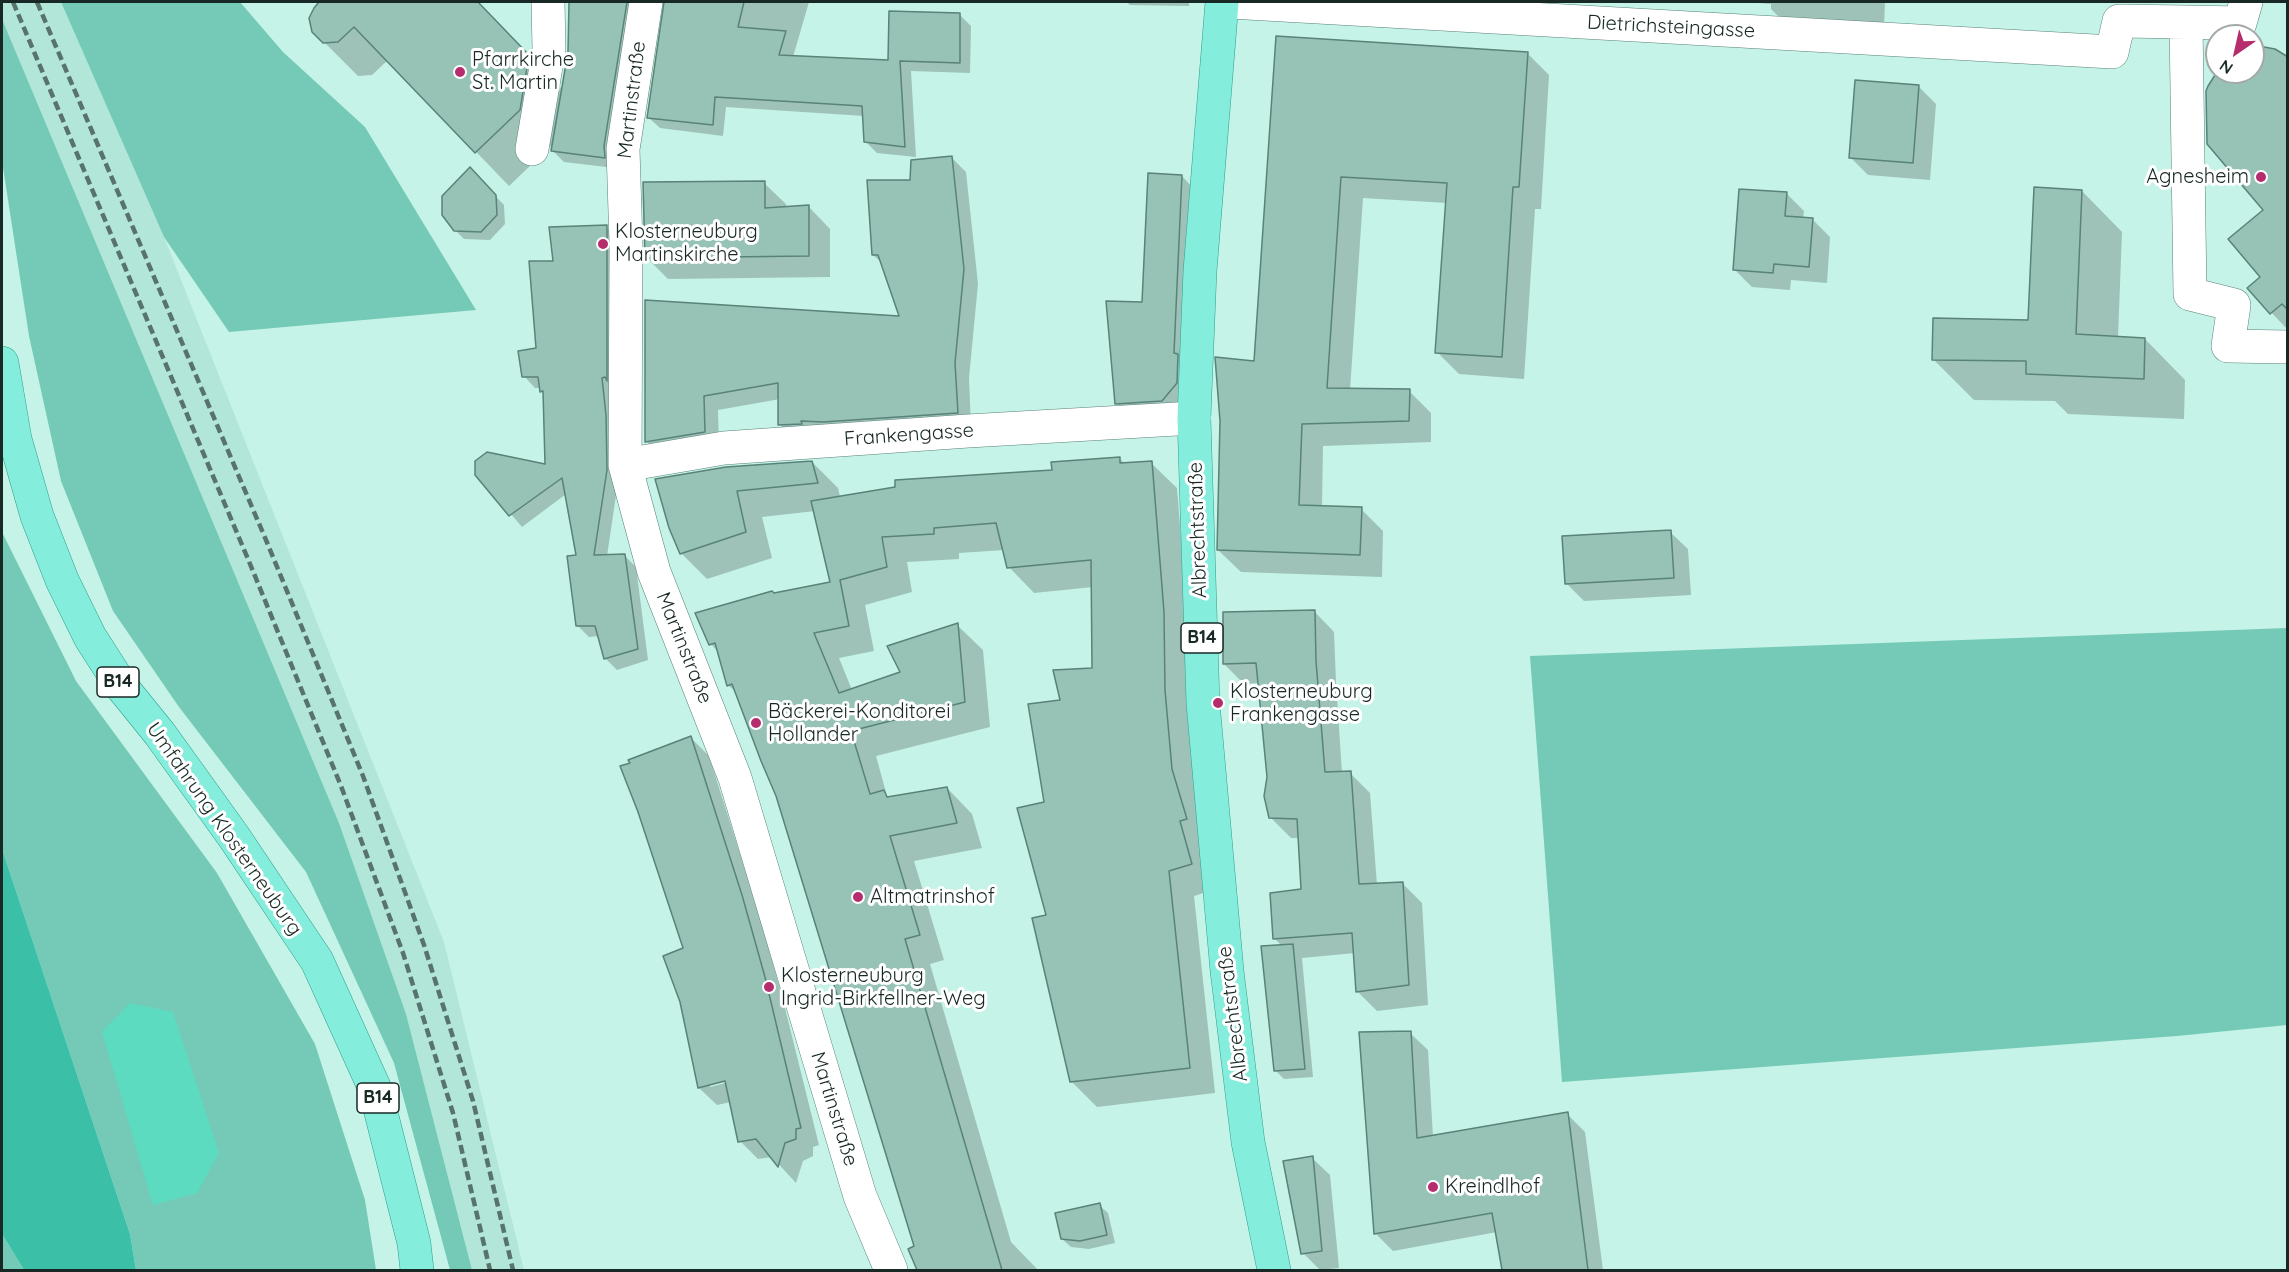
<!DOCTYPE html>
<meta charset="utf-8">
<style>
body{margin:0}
#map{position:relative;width:2289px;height:1272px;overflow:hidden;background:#c6f3e7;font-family:Quicksand,sans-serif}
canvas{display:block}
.frame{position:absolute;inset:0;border:3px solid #182925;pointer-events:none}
.north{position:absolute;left:2205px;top:24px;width:60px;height:60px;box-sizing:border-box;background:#fff;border:2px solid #a3a9a8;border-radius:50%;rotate:214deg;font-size:16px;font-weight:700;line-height:24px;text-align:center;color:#182925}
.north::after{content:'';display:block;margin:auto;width:21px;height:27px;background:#b52d6c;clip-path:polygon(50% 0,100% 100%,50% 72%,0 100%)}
</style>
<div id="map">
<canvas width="2289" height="1272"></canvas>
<div class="frame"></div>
<div class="north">N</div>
</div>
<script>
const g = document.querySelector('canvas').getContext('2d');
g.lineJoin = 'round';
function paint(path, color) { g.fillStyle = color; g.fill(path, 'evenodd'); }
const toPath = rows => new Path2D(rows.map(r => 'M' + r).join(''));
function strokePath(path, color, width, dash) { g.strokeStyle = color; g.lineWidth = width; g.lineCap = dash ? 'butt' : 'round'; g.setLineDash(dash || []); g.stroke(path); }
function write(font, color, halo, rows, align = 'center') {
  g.font = font + ' Quicksand,sans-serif'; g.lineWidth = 6; g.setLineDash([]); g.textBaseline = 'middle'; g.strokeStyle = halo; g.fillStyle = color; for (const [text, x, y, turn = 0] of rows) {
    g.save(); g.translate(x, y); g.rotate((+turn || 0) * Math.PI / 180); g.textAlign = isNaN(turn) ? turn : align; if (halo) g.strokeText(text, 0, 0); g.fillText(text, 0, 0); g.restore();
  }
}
paint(toPath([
 [2,2,61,2,164,237,444,942,524,1270,472,1270,406,1014,339,823,2,19]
]), '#b2e6d8');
paint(toPath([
 [61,2,240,2,283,52,365,127,476,310,229,332,164,237],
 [2,19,339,823,406,1014,472,1270,450,1270,394,1063,306,872,179,707,113,611,61,481,29,336,2,161],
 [2,532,76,681,217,873,315,1044,365,1200,376,1270,136,1270,130,1234,2,849],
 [2287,628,2287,1025,2177,1036,1562,1082,1530,656],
 [2,1234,24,1270,2,1270]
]), '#74cab6');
paint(toPath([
 [2,849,130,1234,136,1270,24,1270,2,1234]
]), '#3bc0a7');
paint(toPath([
 [130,1003,173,1012,219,1153,197,1193,153,1205,102,1032]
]), '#5cdbc1');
paint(toPath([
 [318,2,477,2,563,90,569,52,570,2,643,2,615,168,564,162,553,151,554,143,509,186,388,60,372,75,358,76,313,31,311,18],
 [666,2,809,2,793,57,890,62,960,15,971,26,970,73,911,71,916,157,877,153,866,142,864,116,726,107,723,136,660,128,648,117],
 [1126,2,1189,2,1189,6,1130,5],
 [1745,2,1885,2,1884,28,1784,22,1771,9,1771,4],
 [1277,37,1527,53,1549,75,1541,209,1535,209,1524,379,1459,374,1437,352,1447,203,1363,198,1350,390,1409,391,1431,413,1431,442,1323,446,1322,507,1361,509,1383,531,1382,577,1241,572,1218,550,1256,363],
 [2253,49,2288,59,2288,330,2249,289,2262,277,2265,210,2220,72,2253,72],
 [1918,86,1936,104,1930,180,1868,175,1850,157],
 [952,158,966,172,978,284,969,378,971,427,794,439,780,425,780,399,718,410,719,446,661,456,647,442,646,301,901,318,882,263,873,255,911,181],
 [1182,176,1193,188,1188,395,1174,412,1128,415,1117,403,1143,303],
 [478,178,504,205,505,224,490,240,464,239,455,230],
 [764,183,786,204,786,208,809,207,830,229,830,277,668,279,646,257],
 [2082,191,2122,232,2118,338,2145,339,2185,380,2184,419,2068,414,2055,401,1974,400,1933,359,2029,322],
 [1786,193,1804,211,1803,219,1812,219,1830,237,1827,283,1791,280,1790,290,1752,287,1735,270],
 [606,227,617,238,618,482,607,556,624,555,636,567,648,660,617,670,605,658,599,636,589,637,577,625,578,557,566,494,522,527,477,474,547,466,545,395,541,388,535,388,524,376,537,349,554,263],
 [1119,458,1125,464,1151,463,1177,488,1189,638,1216,889,1194,896,1215,1093,1097,1107,1071,1081,1048,916,1045,803,1061,701,1094,670,1093,587,1034,593,1009,567,1004,550,959,553,959,559,907,562,912,592,865,605,874,651,839,658,852,690,902,673,957,625,983,650,990,727,876,756,887,796,890,798,947,788,972,814,982,848,914,861,944,960,930,964,1011,1242,1038,1270,918,1270,910,1250,916,1247,777,796,738,694,728,685,719,653,711,644,773,595,832,583,815,511,762,517,772,558,707,579,681,553,657,480,812,462,838,488,840,497,1054,471],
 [1670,532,1688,549,1691,595,1584,601,1566,583],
 [1315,612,1334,632,1336,682,1342,773,1350,773,1370,793,1377,885,1402,883,1422,903,1428,1005,1377,1011,1357,991,1355,953,1302,958,1313,1077,1284,1079,1276,1071,1282,946,1275,939,1302,891,1300,838,1291,838,1271,818,1260,683,1244,684,1224,664],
 [691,738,709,756,759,914,782,996,819,1145,813,1147,813,1156,803,1161,796,1183,772,1157,758,1159,740,1141,731,1102,717,1105,699,1088,685,949],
 [732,1078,733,1081,710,1087,710,1083],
 [1410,1033,1428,1050,1433,1137,1567,1114,1585,1132,1603,1270,1504,1270,1497,1232,1393,1251,1375,1233],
 [1312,1158,1330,1175,1339,1268,1320,1270,1303,1253],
 [1099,1205,1108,1213,1115,1243,1089,1249,1071,1247,1062,1239]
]), '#0003');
const building = toPath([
 [319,2,478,2,529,55,520,110,475,153,354,27,338,42,323,43,312,32,309,18,314,8,319,2],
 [569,2,627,2,604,146,605,158,551,151,568,52,569,2],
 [664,2,744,2,738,27,786,31,779,55,888,60,889,11,960,13,960,63,900,61,905,147,864,142,862,106,715,97,713,125,647,118,664,2],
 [1276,36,1528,52,1519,187,1513,187,1502,357,1435,353,1447,183,1341,177,1327,388,1410,389,1409,421,1302,424,1299,505,1362,507,1360,555,1217,550,1220,421,1215,357,1254,361,1276,36],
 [2253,45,2275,49,2288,57,2288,310,2282,304,2270,314,2247,288,2260,277,2228,239,2263,210,2207,144,2206,91,2208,86,2217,72,2253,72,2253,45],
 [1855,80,1919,85,1913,163,1849,158,1855,80],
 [952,156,964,269,955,363,958,413,823,422,801,421,802,424,778,425,778,383,704,396,705,432,645,442,645,300,899,316,878,255,872,255,867,180,910,180,911,160,952,156],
 [470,167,496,195,497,215,481,232,454,231,442,215,442,196,470,167],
 [1148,173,1182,175,1174,353,1178,354,1177,383,1162,401,1115,404,1106,301,1142,302,1148,173],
 [765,181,765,208,809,205,809,256,645,258,643,182,765,181],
 [2034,187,2082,190,2076,334,2145,338,2144,379,2026,374,2026,361,1932,360,1933,318,2028,320,2034,187],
 [1739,189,1787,192,1785,216,1813,218,1809,267,1774,264,1773,273,1733,270,1739,189],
 [607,225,607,381,605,377,602,378,606,415,607,470,594,555,625,554,638,649,604,659,595,626,576,626,567,556,576,555,562,478,509,516,475,475,475,461,487,452,545,464,543,391,540,392,538,377,522,377,518,351,536,348,529,261,553,261,549,227,607,225],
 [1120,457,1120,463,1152,461,1164,612,1165,690,1172,769,1187,819,1180,821,1192,864,1169,871,1190,1068,1070,1082,1032,918,1046,915,1017,808,1044,802,1028,704,1060,700,1053,670,1092,668,1091,560,1007,568,996,523,934,528,934,534,882,537,887,567,840,580,849,626,814,633,839,693,900,672,887,646,958,623,965,702,851,731,870,794,884,790,887,797,947,787,957,823,890,836,920,935,905,939,1002,1270,917,1270,908,1249,914,1246,776,796,761,761,732,684,727,686,715,643,709,645,695,613,772,591,774,593,830,582,811,501,895,487,895,480,1052,470,1051,462,1120,457],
 [812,461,818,483,737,491,746,532,680,554,669,528,655,479,726,467,812,461],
 [1671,530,1674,578,1565,584,1562,536,1671,530],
 [1315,610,1316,661,1325,772,1351,771,1359,884,1403,882,1409,985,1356,992,1352,933,1273,939,1270,893,1301,889,1297,819,1269,818,1264,796,1267,777,1256,663,1223,664,1223,612,1315,610],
 [691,736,742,895,765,977,801,1128,796,1129,796,1139,785,1143,778,1167,756,1139,738,1142,725,1081,698,1088,680,1002,663,956,683,948,638,812,620,766,630,763,628,760,691,736],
 [1293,944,1305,1069,1274,1071,1261,946,1293,944],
 [1411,1031,1417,1138,1568,1112,1588,1270,1502,1270,1492,1213,1374,1234,1359,1032,1411,1031],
 [1313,1156,1322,1251,1301,1254,1283,1161,1313,1156],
 [1100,1203,1107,1235,1080,1241,1061,1239,1055,1213,1100,1203]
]);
paint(building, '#97c2b6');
strokePath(building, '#598278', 1.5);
const minor = toPath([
 [646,2,623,149,626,244,625,465,654,572,735,778,860,1196,891,1270],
 [1230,2,2112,52,2119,21,2186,22],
 [2246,2,2240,23,2186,22,2190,294,2234,305,2228,346,2288,347],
 [532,149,549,49,548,2],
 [625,465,724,448,968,431,1194,418]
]);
const major = toPath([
 [1222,2,1200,271,1194,418,1203,703,1227,971,1248,1142,1274,1270],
 [2,363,15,439,37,516,62,580,90,637,122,687,160,734,234,837,317,961,375,1089,414,1243,417,1270]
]);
strokePath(minor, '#588177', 34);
strokePath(major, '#2aa18c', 34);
strokePath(minor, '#fff', 33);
strokePath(major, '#85eddb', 33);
strokePath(toPath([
 [13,2,248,559,341,786,403,953,453,1113,490,1270],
 [37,2,266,540,363,776,424,945,473,1101,513,1270]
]), '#58736c', 4.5, [9, 4.5]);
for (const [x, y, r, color] of [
 [460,72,6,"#b52d6c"],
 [2261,177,6,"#b52d6c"],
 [603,244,6,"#b52d6c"],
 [1218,703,6,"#b52d6c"],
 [756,723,6,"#b52d6c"],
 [858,897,6,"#b52d6c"],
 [769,987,6,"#b52d6c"],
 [1433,1187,6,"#b52d6c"]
]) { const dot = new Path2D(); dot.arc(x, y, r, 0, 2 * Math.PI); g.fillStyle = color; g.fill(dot); strokePath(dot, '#fff', 2); }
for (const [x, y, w] of [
 [1202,638,42],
 [118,682,42],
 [378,1098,42]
]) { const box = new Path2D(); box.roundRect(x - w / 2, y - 15, w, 30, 4.5); g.fillStyle = '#fff'; g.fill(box); strokePath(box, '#182925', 1.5); }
write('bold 18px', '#182925', null, [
 ["B14",1202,638],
 ["B14",118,682],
 ["B14",378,1098]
]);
write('20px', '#182925', '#fff', [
 ["Dietrichsteingasse",1671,27,3],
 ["Martinstraße",632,100,-83],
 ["Frankengasse",909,435,-4],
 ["Albrechtstraße",1198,530,-92],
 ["Martinstraße",684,648,68],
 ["Umfahrung Klosterneuburg",224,829,55],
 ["Albrechtstraße",1233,1014,-97],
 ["Martinstraße",834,1109,73]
]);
write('20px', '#182925', '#fff', [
 ["Pfarrkirche",472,60],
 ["St. Martin",472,83],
 ["Agnesheim",2249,177,"right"],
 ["Klosterneuburg",615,232],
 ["Martinskirche",615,255],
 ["Klosterneuburg",1230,692],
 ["Frankengasse",1230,715],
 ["Bäckerei-Konditorei",768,712],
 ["Hollander",768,735],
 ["Altmatrinshof",870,897],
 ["Klosterneuburg",781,976],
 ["Ingrid-Birkfellner-Weg",781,999],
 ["Kreindlhof",1445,1187]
], 'left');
</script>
